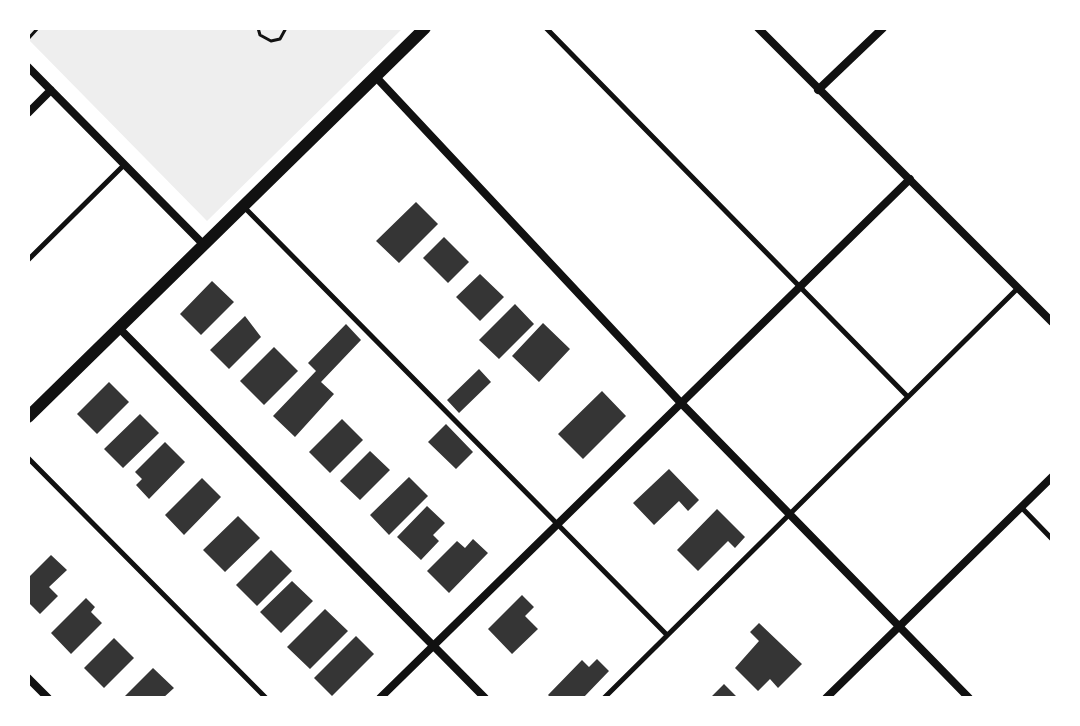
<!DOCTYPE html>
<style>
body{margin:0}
#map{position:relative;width:1080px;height:726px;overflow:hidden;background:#fff;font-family:Ubuntu,sans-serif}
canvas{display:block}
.frame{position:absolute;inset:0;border:30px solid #fff;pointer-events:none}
</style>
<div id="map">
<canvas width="1080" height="726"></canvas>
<div class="frame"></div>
</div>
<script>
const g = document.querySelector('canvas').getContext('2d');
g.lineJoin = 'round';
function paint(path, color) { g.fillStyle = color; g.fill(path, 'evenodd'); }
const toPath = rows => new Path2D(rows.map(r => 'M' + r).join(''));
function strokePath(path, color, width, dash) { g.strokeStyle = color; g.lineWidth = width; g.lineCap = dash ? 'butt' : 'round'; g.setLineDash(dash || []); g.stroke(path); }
paint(toPath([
 [28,28,403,28,207,221,28,39]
]), '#eee');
paint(toPath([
 [416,202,438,224,399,263,376,241],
 [444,237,469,262,448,283,423,258],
 [480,274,504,297,480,321,456,297],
 [212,281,234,302,201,335,180,314],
 [515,304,534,324,499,359,479,340],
 [245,316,261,337,229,369,210,350],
 [543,323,570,349,539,382,512,356],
 [346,324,361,340,321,382,334,394,295,437,273,416,316,371,308,363],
 [274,347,298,371,264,405,240,381],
 [479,369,491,382,459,413,447,400],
 [109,382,129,402,97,434,77,414],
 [602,391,626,416,583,459,558,434],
 [140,414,159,433,123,468,104,449],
 [342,419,363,440,330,473,309,452],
 [446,424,473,452,456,469,428,442],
 [165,442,185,462,149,499,136,485,142,479,135,472],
 [370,451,390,470,360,500,340,481],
 [669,469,699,500,688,511,679,501,654,525,633,503],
 [409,477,428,496,389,535,370,515],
 [202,478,221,497,184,535,165,515],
 [427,506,445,523,433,535,439,541,421,560,397,537],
 [717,509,745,537,735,548,728,541,698,571,677,550],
 [238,516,260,538,225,572,203,550],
 [473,539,488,553,449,593,427,571,457,541,465,548],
 [271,550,292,571,257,606,236,585],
 [51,555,67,570,49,587,58,596,40,614,28,602,28,578],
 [292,581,313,601,281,633,260,612],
 [522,595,534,607,525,616,538,629,512,654,488,629],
 [86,598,95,607,91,612,102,623,71,654,51,633],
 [325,609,348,631,310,669,287,647],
 [759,623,802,664,778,688,770,679,758,691,735,668,759,641,750,632],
 [356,636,374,654,332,696,314,678],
 [114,638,134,658,104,688,84,668],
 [597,659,609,671,583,698,551,698,548,695,582,660,589,667],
 [153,668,174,688,163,698,123,698],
 [724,684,738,698,710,698]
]), '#353535');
strokePath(toPath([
 [247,28,255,28],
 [258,28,260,35,271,41,280,39,286,28],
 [28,39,38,28]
]), '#111', 3);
strokePath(toPath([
 [546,28,908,397],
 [244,207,667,635],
 [28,260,124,165],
 [28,458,266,698],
 [1022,508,1052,539],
 [604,698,1018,288]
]), '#111', 5);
strokePath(toPath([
 [758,28,1052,322],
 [28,67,204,245],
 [375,76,681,403,969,698],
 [818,90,883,28],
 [28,113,51,90],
 [119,328,485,698],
 [28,678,48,698],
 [380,698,910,179],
 [826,698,1052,477]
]), '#111', 8);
strokePath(toPath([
 [28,417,425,28]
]), '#111', 12);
</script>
